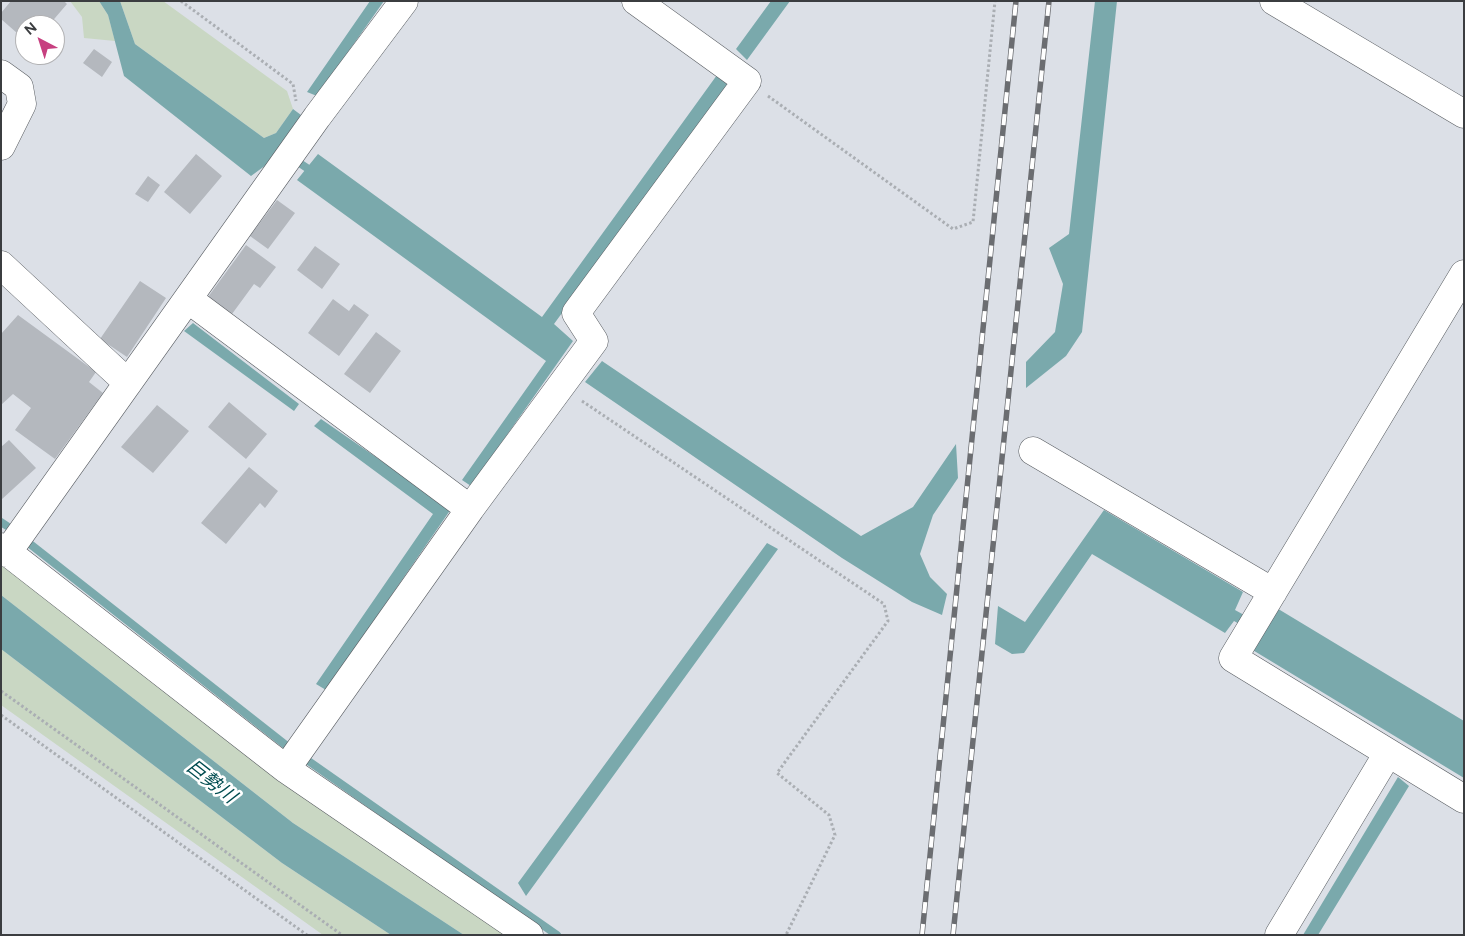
<!DOCTYPE html>
<meta charset="utf-8">
<style>
body{margin:0}
#map{position:relative;width:1465px;height:936px;overflow:hidden;background:#dce0e7;font-family:Figtree,sans-serif}
canvas{display:block}
.frame{position:absolute;inset:0;border:2px solid #3b3d40;pointer-events:none}
.north{position:absolute;left:15px;top:15px;width:50px;height:50px;box-sizing:border-box;background:#fff;border:1px solid #b1b1b3;border-radius:50%;rotate:320deg;font-size:14px;font-weight:700;line-height:20px;text-align:center;color:#3b3d40}
.north::after{content:'';display:block;margin:auto;width:18px;height:22px;background:#c74080;clip-path:polygon(50% 0,100% 100%,50% 72%,0 100%)}
</style>
<div id="map">
<canvas width="1465" height="936"></canvas>
<div class="frame"></div>
<div class="north">N</div>
</div>
<script>
const g = document.querySelector('canvas').getContext('2d');
g.lineJoin = 'round';
function paint(path, color) { g.fillStyle = color; g.fill(path, 'evenodd'); }
const toPath = rows => new Path2D(rows.map(r => 'M' + r).join(''));
function strokePath(path, color, width, dash) { g.strokeStyle = color; g.lineWidth = width; g.lineCap = dash ? 'butt' : 'round'; g.setLineDash(dash || []); g.stroke(path); }
function write(font, color, halo, rows, align = 'center') {
  g.font = font + ' Figtree,"Noto Sans JP",sans-serif'; g.lineWidth = 5; g.setLineDash([]); g.textBaseline = 'middle'; g.strokeStyle = halo; g.fillStyle = color; for (const [text, x, y, turn = 0] of rows) {
    g.save(); g.translate(x, y); g.rotate((+turn || 0) * Math.PI / 180); g.textAlign = isNaN(turn) ? turn : align; if (halo) g.strokeText(text, 0, 0); g.fillText(text, 0, 0); g.restore();
  }
}
paint(toPath([
 [70,1,99,1,108,15,115,41,84,38,82,17],
 [120,1,163,1,287,91,293,109,276,133,264,138,135,44],
 [1,561,510,935,464,935,293,823,1,595],
 [1,649,282,863,391,935,323,935,1,705]
]), '#c9d7c3');
paint(toPath([
 [99,1,120,1,135,44,264,138,276,133,293,109,301,115,266,165,251,176,124,76,108,15],
 [370,1,384,1,317,96,307,92],
 [771,1,790,1,747,60,736,49],
 [1095,1,1117,1,1082,332,1066,356,1026,388,1026,362,1055,332,1063,284,1049,248,1069,234],
 [717,75,728,85,554,324,573,341,471,486,462,480,546,361,297,180,318,154,542,317],
 [193,323,299,404,294,411,184,331],
 [602,361,861,536,913,507,956,444,958,478,933,515,920,554,930,577,947,594,942,615,912,602,842,558,585,382],
 [321,419,451,509,326,690,316,684,433,514,314,426],
 [1104,510,1243,592,1235,610,1264,626,1275,607,1464,721,1464,778,1251,649,1259,635,1234,621,1225,633,1092,554,1024,653,1012,654,995,644,998,606,1025,622],
 [767,543,778,549,526,896,518,883],
 [1,595,293,823,464,935,391,935,282,863,1,649],
 [1398,777,1409,786,1318,935,1303,935]
]), '#7aa9ac');
strokePath(toPath([
 [292,158,307,168],
 [1,522,7,526],
 [30,544,287,746,557,935]
]), '#7aa9ac', 8);
paint(toPath([
 [11,1,64,1,67,4,49,25,25,25,25,40,1,19,1,13],
 [94,49,112,62,102,77,83,63],
 [196,154,222,176,190,214,164,192],
 [148,176,160,185,148,202,135,194],
 [277,200,295,213,268,249,250,236],
 [246,245,276,267,260,288,254,284,232,314,208,297],
 [315,246,340,264,322,289,297,270],
 [140,281,166,298,127,357,100,339],
 [333,299,349,311,354,304,369,315,339,356,308,333],
 [18,315,96,372,89,382,103,393,55,459,15,430,31,408,13,394,1,405,1,334],
 [376,332,401,351,370,393,344,374],
 [229,402,267,434,246,459,208,427],
 [157,405,189,431,153,473,121,447],
 [9,440,36,468,1,500,1,447],
 [249,467,278,491,265,508,260,503,226,544,201,523]
]), '#b4b8be');
const minor = toPath([
 [1274,1,1464,114],
 [1,74,19,87,22,104,1,146],
 [1,265,128,383],
 [1464,274,1233,658,1464,799],
 [188,299,470,509,286,769],
 [1033,451,1273,592],
 [470,509,594,341,576,313,747,81,636,1],
 [1,547,286,769,529,935],
 [7,553,317,117,404,1],
 [1279,935,1388,753]
]);
strokePath(minor, '#585c61', 29);
strokePath(toPath([
 [181,1,293,84,296,101],
 [768,96,953,229,973,222,995,1],
 [582,401,884,604,888,621,777,773,829,815,835,835,786,935],
 [1,691,342,935],
 [1,715,307,935]
]), '#aaaeb3', 3, [2.5, 2.5]);
strokePath(minor, '#fff', 28);
const rail = toPath([
 [922,935,1016,1],
 [953,935,1049,1]
]);
strokePath(rail, '#6b6d71', 5.5);
strokePath(rail, '#fff', 4, [11]);
write('italic 19px', '#004c50', '#fff', [
 ["巨勢川",211,782,38]
]);
</script>
